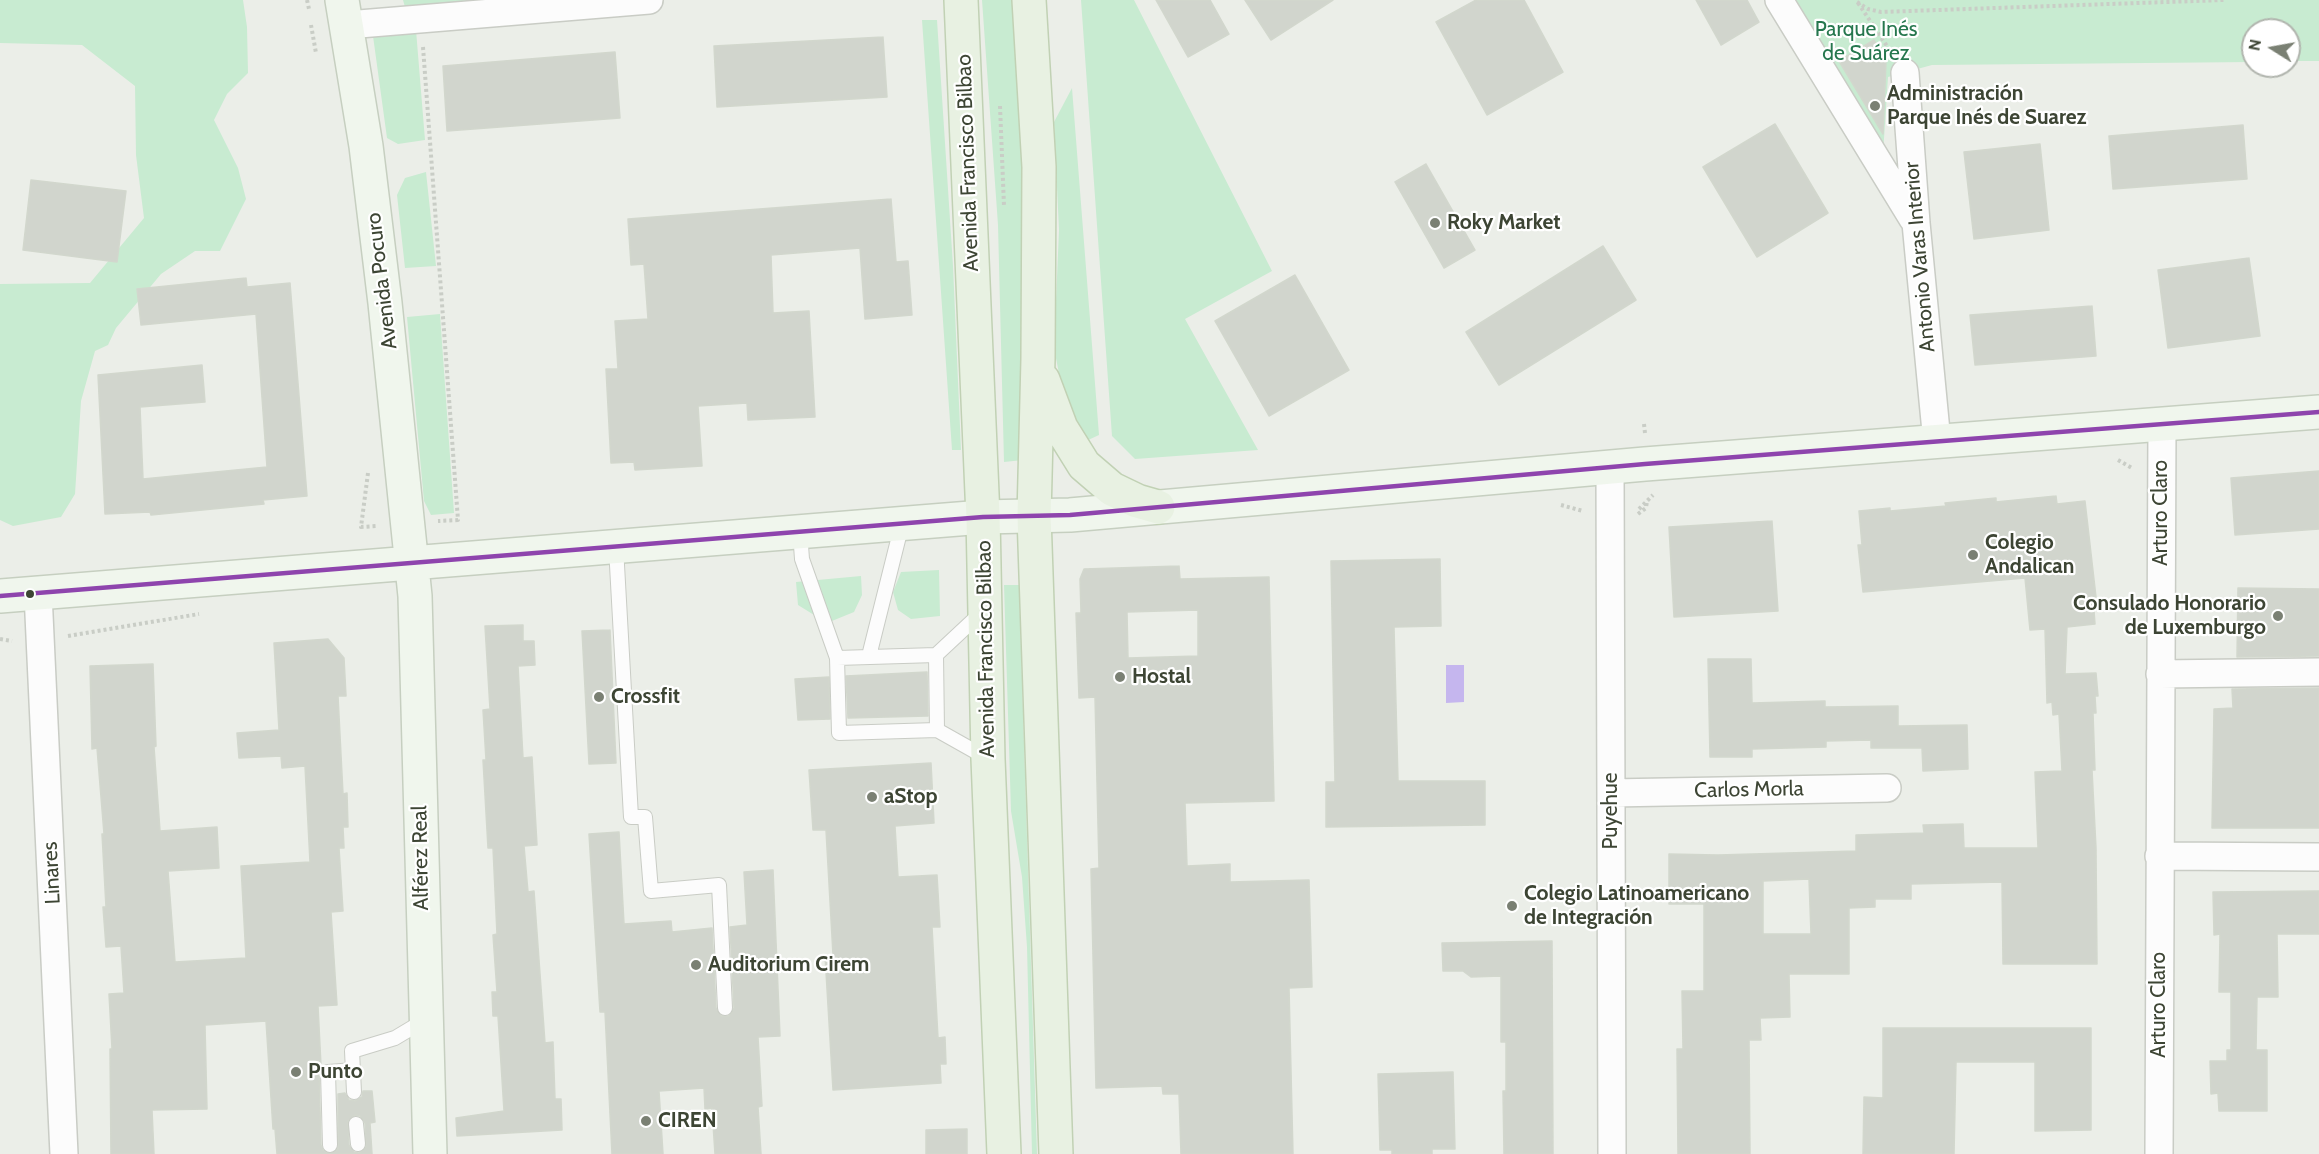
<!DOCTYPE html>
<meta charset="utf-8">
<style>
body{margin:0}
#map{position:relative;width:2319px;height:1154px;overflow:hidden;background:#ebeee8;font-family:Cabin,sans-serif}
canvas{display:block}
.north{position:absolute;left:2241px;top:18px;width:60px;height:60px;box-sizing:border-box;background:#fff;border:2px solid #b1b5ae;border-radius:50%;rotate:281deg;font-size:16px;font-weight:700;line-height:24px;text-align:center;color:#3d4534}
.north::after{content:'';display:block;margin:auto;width:21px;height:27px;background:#7a8073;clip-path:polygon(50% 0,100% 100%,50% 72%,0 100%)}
</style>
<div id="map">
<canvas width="2319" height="1154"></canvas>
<div class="north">N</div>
</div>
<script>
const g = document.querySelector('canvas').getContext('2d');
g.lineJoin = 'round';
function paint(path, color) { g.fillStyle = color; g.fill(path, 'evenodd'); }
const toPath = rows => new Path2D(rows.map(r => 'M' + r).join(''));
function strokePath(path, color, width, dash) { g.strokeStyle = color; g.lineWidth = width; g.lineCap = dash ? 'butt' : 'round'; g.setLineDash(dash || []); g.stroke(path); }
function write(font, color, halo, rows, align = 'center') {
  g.font = font + ' Cabin,sans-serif'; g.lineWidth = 4.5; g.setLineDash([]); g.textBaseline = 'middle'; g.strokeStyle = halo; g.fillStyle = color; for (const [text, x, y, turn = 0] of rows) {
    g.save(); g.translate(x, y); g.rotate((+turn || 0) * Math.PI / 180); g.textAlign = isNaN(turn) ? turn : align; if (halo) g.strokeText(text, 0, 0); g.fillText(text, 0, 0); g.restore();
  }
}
paint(toPath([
 [0,0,243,0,247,27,248,73,227,94,214,120,238,168,246,199,220,251,195,251,161,274,116,328,108,345,95,351,81,401,75,494,61,517,13,526,0,520,0,284,90,283,144,218,136,155,135,86,82,45,0,43],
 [403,0,485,0,405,7],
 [982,0,1018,0,1028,263,1023,460,1004,462,998,225],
 [1081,0,1134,0,1272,271,1185,319,1258,450,1135,459,1112,436],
 [1789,0,2319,0,2319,61,2289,61,2289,30,2253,30,2253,62,1932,65,1888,77,1883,154],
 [922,20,937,20,953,266,961,450,952,450],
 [416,30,425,140,398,144,387,138,373,36],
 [1072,88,1099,435,1086,441,1064,399,1054,348,1059,230,1054,122],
 [426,172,436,266,405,268,397,195,405,178],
 [440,314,454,513,431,515,424,501,407,317],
 [939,570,940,616,911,619,898,610,893,592,901,572],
 [861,576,862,595,854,612,827,623,798,605,796,582],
 [1004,585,1019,585,1037,1154,1032,1154,1027,947,1022,877,1011,811]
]), '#c8ebd1');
paint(toPath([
 [1446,665,1464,665,1464,702,1446,703]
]), '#c5b6ee');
const building = toPath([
 [1156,0,1210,0,1229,34,1188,57,1156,0],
 [1245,0,1333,0,1271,40,1245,0],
 [1476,0,1524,0,1563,72,1487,115,1436,22,1476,0],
 [1696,0,1747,0,1759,22,1721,45,1696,0],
 [883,37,887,97,717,107,714,46,883,37],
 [1874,40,1886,61,1883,134,1839,61,1874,40],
 [615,52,620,118,447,131,443,66,615,52],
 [1775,124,1828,213,1757,257,1703,167,1775,124],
 [2243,125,2247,179,2113,189,2109,136,2243,125],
 [2040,144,2049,230,1974,239,1964,152,2040,144],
 [1426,164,1475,250,1444,268,1395,182,1426,164],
 [31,180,126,191,117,262,23,250,31,180],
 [891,199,896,262,908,261,912,315,865,319,860,248,771,255,773,313,809,311,815,417,748,420,747,403,698,406,702,466,635,470,634,462,611,463,606,369,618,369,615,321,648,319,644,264,631,265,628,219,891,199],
 [1603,246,1636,300,1499,385,1466,332,1603,246],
 [2249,258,2260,336,2168,348,2158,270,2249,258],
 [1295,275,1349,370,1269,416,1215,321,1295,275],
 [246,278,247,287,290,283,307,496,263,500,264,504,151,515,150,512,105,514,98,375,202,365,205,402,140,407,143,479,267,467,256,314,141,325,137,289,246,278],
 [2092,306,2096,356,1975,365,1970,315,2092,306],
 [2319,471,2319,529,2235,535,2231,478,2319,471],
 [2056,496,2057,504,2085,501,2096,597,2093,598,2095,624,2067,627,2065,674,2096,673,2098,696,2095,696,2096,713,2093,713,2095,770,2092,770,2096,848,2097,964,2003,964,2002,882,1911,884,1911,899,1875,899,1875,907,1849,908,1849,974,1789,974,1790,1017,1760,1018,1761,1040,1749,1040,1750,1154,1678,1154,1677,1049,1683,1049,1682,991,1704,991,1704,904,1669,904,1669,854,1718,855,1856,851,1856,835,1924,833,1923,825,1963,824,1964,848,2038,848,2035,772,2062,771,2059,714,2053,715,2052,702,2047,703,2045,629,2030,630,2025,578,1863,592,1858,545,1862,545,1859,511,1890,508,1890,511,1946,506,1945,503,1996,498,1996,502,2056,496],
 [1809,879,1811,934,1763,934,1763,881,1809,879],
 [1772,521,1778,611,1674,617,1669,527,1772,521],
 [1440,559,1441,626,1394,627,1398,781,1485,781,1485,825,1326,827,1326,782,1335,782,1331,561,1440,559],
 [1179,566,1180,579,1269,577,1274,801,1185,803,1187,866,1230,864,1230,882,1309,880,1312,987,1289,988,1293,1154,1181,1154,1179,1094,1163,1094,1162,1086,1096,1088,1091,869,1099,868,1095,697,1079,698,1076,613,1081,613,1080,579,1084,569,1179,566],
 [1198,610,1198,656,1128,658,1127,612,1198,610],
 [2238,588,2319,589,2319,656,2237,657,2238,588],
 [523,625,523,641,534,641,535,665,518,666,523,758,532,757,537,845,524,846,528,892,534,891,545,1043,553,1042,555,1099,561,1099,562,1130,457,1136,456,1118,504,1111,498,1016,493,1016,492,992,497,992,493,935,497,934,493,848,488,848,483,760,486,760,483,710,490,709,485,626,523,625],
 [610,630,616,763,589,764,582,631,610,630],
 [328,639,344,658,346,696,338,696,343,794,347,793,348,827,343,827,344,848,339,848,343,911,331,912,337,1005,318,1006,321,1066,319,1072,321,1145,323,1150,330,1154,338,1149,338,1094,345,1093,349,1100,355,1101,362,1097,363,1091,372,1091,375,1122,370,1123,372,1154,277,1154,275,1129,273,1129,266,1021,205,1025,207,1109,152,1110,154,1154,111,1154,110,1049,112,1049,109,994,124,993,121,946,106,947,103,907,106,907,102,834,104,834,97,748,92,749,90,666,153,664,156,746,154,747,160,831,217,827,219,868,168,871,175,962,246,958,241,866,310,862,305,766,282,768,281,756,239,758,237,733,279,730,274,643,328,639],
 [355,1115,360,1116,365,1123,366,1147,359,1153,354,1152,349,1145,348,1121,355,1115],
 [1708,659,1751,659,1752,703,1825,701,1825,707,1898,706,1898,726,1967,725,1968,769,1923,771,1922,748,1871,748,1871,740,1826,741,1826,747,1752,749,1752,757,1710,757,1708,659],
 [927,672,928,716,848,718,846,676,927,672],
 [829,677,830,719,798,720,795,679,829,677],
 [2319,688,2319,828,2212,828,2214,709,2233,708,2232,689,2319,688],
 [931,763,934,823,895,826,898,877,937,875,940,927,932,927,938,1038,945,1037,946,1064,940,1064,941,1083,833,1090,825,955,833,955,826,830,813,830,809,770,931,763],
 [619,832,624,924,671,921,672,932,712,928,716,1008,721,1016,729,1016,734,1008,730,927,747,925,744,872,773,870,780,1036,758,1037,762,1106,758,1107,761,1154,715,1154,712,1108,705,1109,704,1088,659,1091,663,1154,612,1154,605,1012,600,1012,589,834,619,832],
 [2319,891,2319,934,2277,934,2278,997,2257,997,2256,1050,2267,1050,2267,1111,2219,1111,2218,1093,2211,1094,2210,1061,2227,1061,2227,1050,2231,1050,2231,992,2219,992,2220,934,2214,935,2213,892,2319,891],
 [1552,941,1553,1154,1504,1154,1503,1091,1506,1091,1506,1042,1501,1042,1501,976,1471,977,1463,971,1443,971,1442,943,1552,941],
 [1883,1028,2091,1028,2091,1130,2035,1131,2035,1062,1956,1062,1954,1154,1863,1154,1864,1097,1883,1098,1883,1028],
 [1453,1072,1455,1149,1432,1149,1432,1154,1392,1154,1392,1150,1380,1150,1378,1074,1453,1072],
 [967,1129,967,1154,926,1154,926,1130,967,1129]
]);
paint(building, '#d1d5cd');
strokePath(building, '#d2d7cd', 1.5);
const lane = toPath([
 [800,532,802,559,837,658,839,733,937,730,936,655,837,658],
 [616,547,631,817,645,817,651,891,719,885,725,1008],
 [936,655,981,613],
 [869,656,902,524],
 [937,730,985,757],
 [354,1092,352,1051,395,1038,425,1020],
 [356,1124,358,1144],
 [330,1145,328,1072,354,1070]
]);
const street = toPath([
 [1779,0,1913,219],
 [347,25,649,0],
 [1905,73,1916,223,1937,442],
 [1610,467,1612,1154],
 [38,593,64,1154],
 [2160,674,2319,672],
 [1611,793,1887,788],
 [2159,856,2319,857],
 [2159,1154,2162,424]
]);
const secondary = toPath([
 [342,0,366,146,385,303,415,596,430,1154],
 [0,596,983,517,1070,515,1645,464,2319,412]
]);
const primary = toPath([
 [961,0,983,517,988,759,1004,1154],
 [1029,0,1039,167,1038,359,1034,516,1056,1154],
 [1043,380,1061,428,1084,465,1112,489,1137,501,1158,507]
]);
strokePath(lane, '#c9ccc5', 16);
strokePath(street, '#c9ccc5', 30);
strokePath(secondary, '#c6cfc0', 36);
strokePath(primary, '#c1d1b4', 36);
strokePath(toPath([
 [307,0,309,9],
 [1857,2,1868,9,1881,12,2224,0],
 [1858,3,1889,49],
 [311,25,316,53],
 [423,47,458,520,438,521],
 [1000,106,1004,206],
 [1644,424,1645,433],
 [2118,460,2132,468],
 [368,473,361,527,377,526],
 [1561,505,1583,511],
 [1639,509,1653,495],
 [1638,514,1646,508,1647,501],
 [68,636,199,614],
 [0,639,12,641]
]), '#c9cdc6', 4, [3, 3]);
strokePath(lane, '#fcfcfc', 14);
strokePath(street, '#fcfcfc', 27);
strokePath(secondary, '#f0f6ed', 33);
strokePath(primary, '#e8f1e2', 33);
strokePath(toPath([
 [0,596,983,517,1070,515,1645,464,2319,412]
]), '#8e44ad', 4.5);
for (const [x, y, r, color] of [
 [1875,106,6,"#7a8073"],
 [1435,223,6,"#7a8073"],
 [1973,555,6,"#7a8073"],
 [30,594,5,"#3d4534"],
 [2278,616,6,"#7a8073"],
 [1120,677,6,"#7a8073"],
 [599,697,6,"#7a8073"],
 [872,797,6,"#7a8073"],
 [1512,906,6,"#7a8073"],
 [696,965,6,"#7a8073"],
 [296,1072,6,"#7a8073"],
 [646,1121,6,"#7a8073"]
]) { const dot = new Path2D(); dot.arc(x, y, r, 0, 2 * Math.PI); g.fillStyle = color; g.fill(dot); strokePath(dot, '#fff', 2); }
write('21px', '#26774e', '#fff', [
 ["Parque Inés",1866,30],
 ["de Suárez",1866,54]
]);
write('bold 21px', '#3d4534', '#fff', [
 ["Administración",1887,94],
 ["Parque Inés de Suarez",1887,118],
 ["Roky Market",1447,223],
 ["Colegio",1985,543],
 ["Andalican",1985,567],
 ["Consulado Honorario",2266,604,"right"],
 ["de Luxemburgo",2266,628,"right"],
 ["Hostal",1132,677],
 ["Crossfit",611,697],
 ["aStop",884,797],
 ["Colegio Latinoamericano",1524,894],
 ["de Integración",1524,918],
 ["Auditorium Cirem",708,965],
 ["Punto",308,1072],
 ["CIREN",658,1121]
], 'left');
write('21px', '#3d4534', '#fff', [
 ["Avenida Francisco Bilbao",968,163,-92],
 ["Antonio Varas Interior",1920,257,-95],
 ["Avenida Pocuro",382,281,-97],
 ["Arturo Claro",2161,513,-90],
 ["Avenida Francisco Bilbao",986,649,-91],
 ["Carlos Morla",1749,790,-1],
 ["Puyehue",1611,811,-90],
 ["Alférez Real",421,858,-91],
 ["Linares",52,873,-93],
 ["Arturo Claro",2159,1005,-90]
]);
</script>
